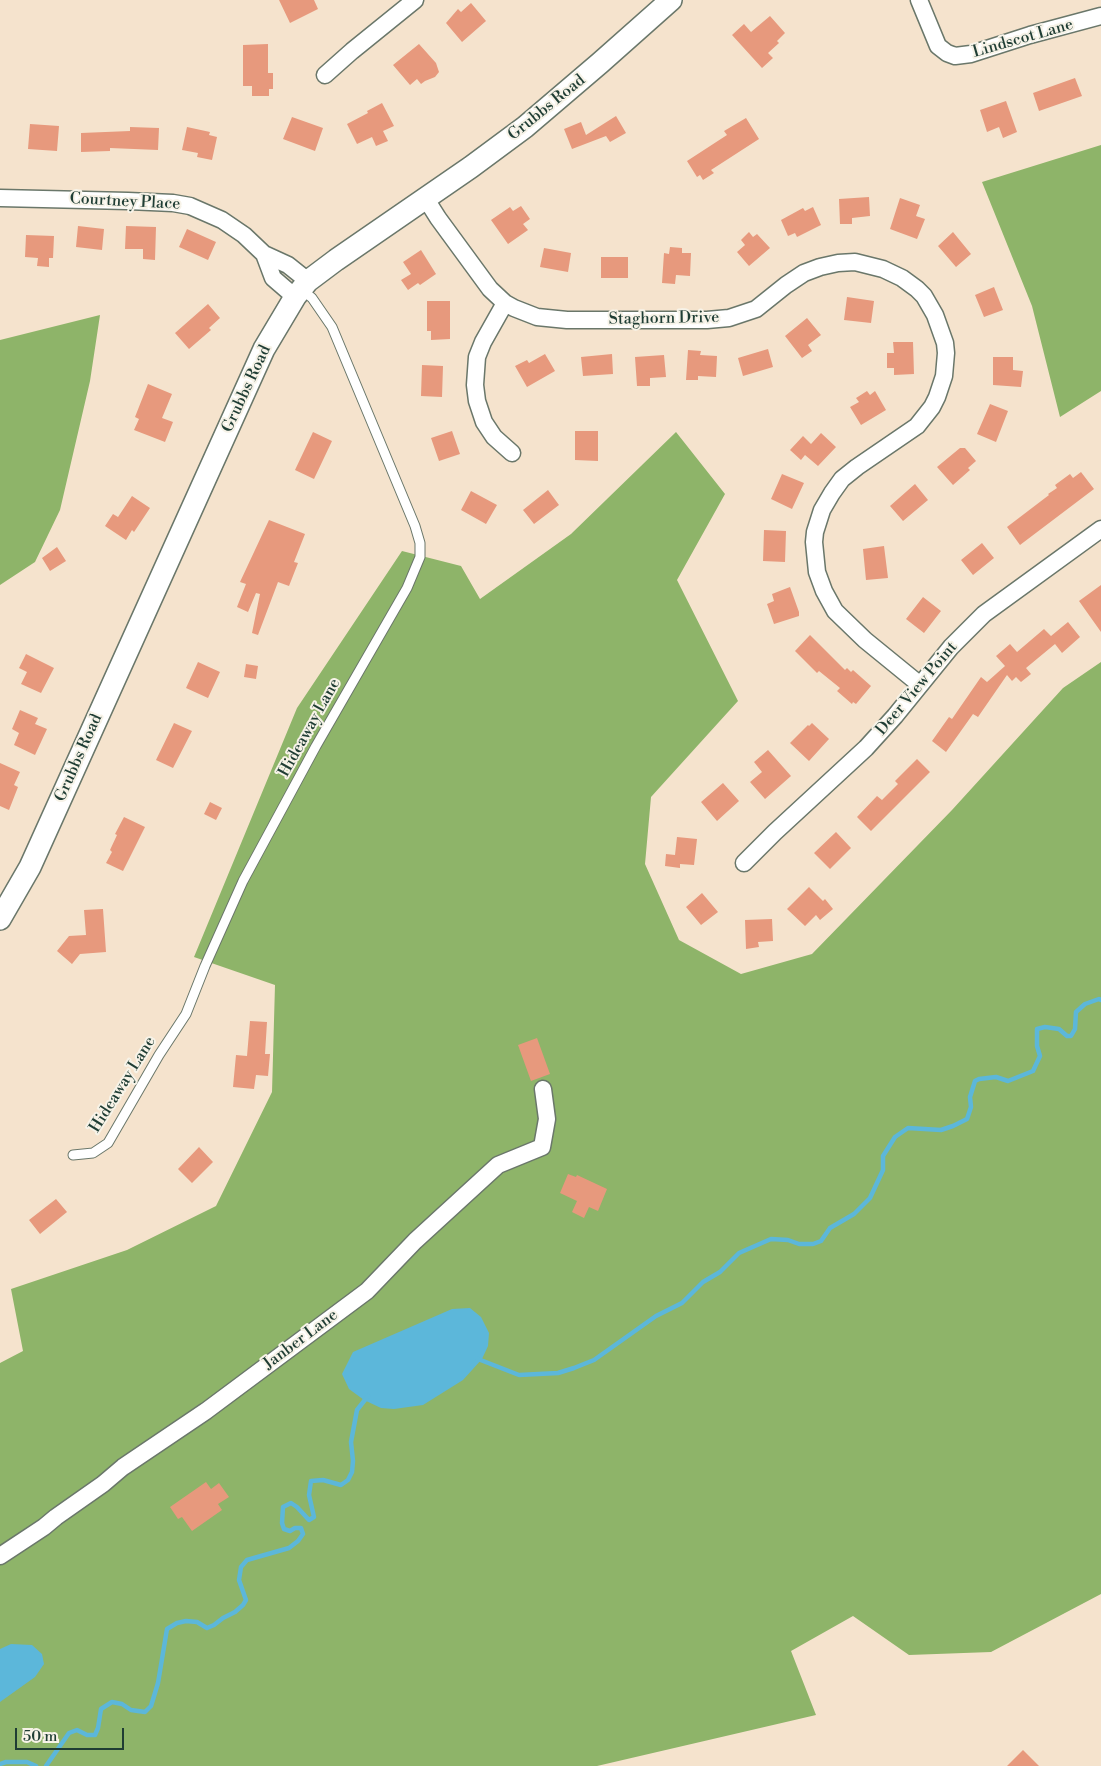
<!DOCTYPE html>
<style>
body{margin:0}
#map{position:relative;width:1101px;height:1766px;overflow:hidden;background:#f5e3cd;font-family:"Libre Bodoni",serif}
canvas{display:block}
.scale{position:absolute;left:15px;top:1728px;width:109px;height:22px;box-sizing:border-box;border:2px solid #1f3d34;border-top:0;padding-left:6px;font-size:15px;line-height:18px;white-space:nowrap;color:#1f3d34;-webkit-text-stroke:4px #f7f3e8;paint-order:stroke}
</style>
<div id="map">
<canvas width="1101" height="1766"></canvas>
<div class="scale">50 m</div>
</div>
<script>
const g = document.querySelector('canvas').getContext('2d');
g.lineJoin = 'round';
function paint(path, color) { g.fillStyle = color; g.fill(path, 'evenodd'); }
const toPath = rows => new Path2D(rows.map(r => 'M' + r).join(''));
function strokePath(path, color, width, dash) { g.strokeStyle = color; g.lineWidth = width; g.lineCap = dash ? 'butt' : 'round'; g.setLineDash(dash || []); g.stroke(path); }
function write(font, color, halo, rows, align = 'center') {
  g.font = font + ' "Libre Bodoni",serif'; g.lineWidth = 4; g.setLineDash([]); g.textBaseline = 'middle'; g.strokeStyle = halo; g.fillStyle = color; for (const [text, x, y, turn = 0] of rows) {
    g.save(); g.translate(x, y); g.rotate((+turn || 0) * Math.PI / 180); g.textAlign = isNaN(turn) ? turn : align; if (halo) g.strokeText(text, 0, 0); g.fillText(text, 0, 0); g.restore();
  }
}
paint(toPath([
 [1101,145,1101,391,1060,417,1032,306,982,182],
 [100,315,90,381,60,510,35,562,0,585,0,340],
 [676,432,725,494,677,580,738,701,651,797,645,864,679,940,741,974,812,954,952,810,1063,688,1101,662,1101,1594,991,1652,909,1655,853,1616,791,1651,816,1715,597,1766,0,1766,0,1363,23,1351,11,1289,127,1250,216,1206,272,1092,275,985,194,957,297,708,402,551,461,566,480,599,571,534]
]), '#8eb469');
paint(toPath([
 [470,1308,481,1317,489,1333,488,1346,482,1359,463,1380,423,1405,394,1409,381,1408,364,1400,349,1389,342,1374,353,1352,452,1309],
 [11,1644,32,1645,42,1654,44,1664,35,1677,0,1702,0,1649]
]), '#5cb7da');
strokePath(toPath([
 [478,1359,519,1375,558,1373,574,1368,594,1360,656,1316,682,1303,703,1282,720,1272,739,1253,771,1239,788,1240,799,1244,813,1244,821,1241,830,1228,854,1214,870,1198,883,1170,883,1156,895,1137,908,1128,941,1130,953,1126,967,1119,971,1107,970,1097,975,1081,979,1079,996,1077,1008,1081,1033,1071,1040,1056,1037,1046,1037,1029,1045,1027,1059,1029,1067,1036,1071,1036,1075,1029,1076,1012,1085,1004,1099,999,1101,1000],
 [0,1764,6,1762,27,1762,36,1766],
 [46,1766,69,1733,77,1730,87,1735,95,1735,98,1728,101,1709,112,1702,122,1704,131,1710,145,1712,151,1706,158,1683,167,1629,177,1623,186,1621,197,1622,207,1628,214,1625,223,1618,235,1612,243,1605,246,1600,239,1580,241,1567,247,1560,289,1548,298,1541,303,1534,301,1528,295,1528,290,1531,284,1529,282,1523,283,1507,291,1503,297,1507,309,1520,314,1517,309,1495,311,1481,323,1480,341,1485,348,1480,352,1472,353,1461,351,1442,357,1410,368,1396]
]), '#5cb7da', 4.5);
paint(toPath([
 [279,0,314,0,318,9,290,23],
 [471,3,486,21,462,42,446,23,458,9,461,12],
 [770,16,785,33,777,41,779,43,768,53,773,58,762,68,732,35,744,24,751,32],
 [268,44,268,73,273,73,273,89,269,89,269,96,252,96,252,86,243,86,243,45],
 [419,44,436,63,439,72,435,77,425,81,421,84,417,79,410,85,393,65],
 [1075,78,1082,96,1039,111,1033,93],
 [1006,101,1017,132,1003,138,999,127,987,132,980,110],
 [382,103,394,126,383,131,388,141,376,146,372,137,357,144,347,124,368,113,367,111],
 [616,116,626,133,610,142,606,136,572,149,564,129,581,122,586,135],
 [292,117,323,128,315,151,283,139],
 [746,118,759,139,711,170,714,173,703,180,700,175,697,177,687,161,727,135,724,131],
 [30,124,59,126,57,151,28,149],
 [130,127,159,128,158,150,110,148,110,151,81,152,81,133,130,131],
 [187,127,210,132,209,135,217,137,212,160,197,157,198,153,182,150],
 [869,197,870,216,852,218,852,224,840,224,839,199],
 [900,198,920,205,916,216,925,219,917,239,890,229],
 [521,206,530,219,523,224,528,230,508,244,491,220,510,207,513,211],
 [813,207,821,225,797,237,795,233,788,236,781,220,803,208,805,211],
 [78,226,104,229,102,250,76,247],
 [126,226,156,227,155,260,143,259,143,249,125,249],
 [187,229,216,242,208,260,179,247],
 [749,232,753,237,757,234,770,248,749,266,737,252,745,245,741,240],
 [953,232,971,254,956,267,938,246],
 [26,235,54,236,53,258,49,258,49,267,37,266,38,258,25,257],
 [670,247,682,248,682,253,691,253,690,276,676,275,675,284,662,283,664,253,669,254],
 [544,248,571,253,568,272,540,267],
 [421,250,436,274,420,285,418,283,408,290,401,280,411,274,403,262],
 [601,257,628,257,628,278,601,278],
 [994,287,1003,310,984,317,975,295],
 [847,297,874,301,871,323,844,320],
 [427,301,450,301,450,339,431,340,431,331,427,331],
 [208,304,220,318,209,328,211,330,189,349,175,333],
 [807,318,821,335,808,345,812,351,802,358,785,336],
 [893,342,913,342,914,374,894,375,894,368,887,368,887,353,894,353],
 [768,349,773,367,743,376,738,358],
 [688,350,701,351,700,355,717,356,716,377,698,376,698,380,686,380],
 [545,354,555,371,527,387,515,366,527,360,529,363],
 [612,354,613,374,583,376,581,357],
 [664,355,666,377,650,378,650,386,637,386,635,357],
 [993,357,1013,357,1013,370,1023,371,1021,387,993,385],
 [422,365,443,366,442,397,421,396],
 [148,384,172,394,162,418,173,422,165,442,134,430,139,419,135,417],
 [867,391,870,395,875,391,886,410,861,425,850,407,859,402,856,398],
 [990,404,1008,411,996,442,977,434],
 [452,431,460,454,439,461,431,438],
 [575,431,598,431,598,461,575,460],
 [313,432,332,441,314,479,295,470],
 [821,433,836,447,818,466,805,455,801,460,790,450,803,436,811,444],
 [960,448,965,448,976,461,968,468,970,470,953,485,937,467],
 [1081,472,1094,489,1020,545,1007,527,1049,495,1048,494,1057,488,1055,485,1070,474,1073,478],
 [782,474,804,483,792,509,771,499],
 [915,484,928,500,903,521,890,506],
 [548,490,559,505,534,524,523,510],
 [471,491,497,505,486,524,461,510],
 [132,496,150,508,134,532,132,530,126,540,105,526,113,514,118,517],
 [269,520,305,534,294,562,298,563,289,586,278,582,258,635,252,633,260,594,256,593,248,612,237,607,246,584,240,582],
 [764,530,786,531,785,562,763,561],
 [982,543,994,558,973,575,961,560],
 [884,546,888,578,866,580,863,549],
 [57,547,66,561,50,571,42,558],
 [1101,585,1101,632,1079,601],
 [790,587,799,612,799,616,774,624,767,604,774,601,772,594],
 [923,597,941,611,924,633,906,619],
 [1068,622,1080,637,1062,653,1055,644,1026,668,1031,674,1021,682,1016,677,1012,681,1007,675,978,717,973,714,946,752,932,741,949,717,952,719,981,677,987,682,1005,666,996,656,1010,644,1017,652,1044,629,1051,636],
 [810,635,845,670,847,668,851,672,853,670,871,686,856,704,853,702,852,704,837,691,840,688,819,671,817,673,795,651],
 [26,654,54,668,41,693,21,684,27,672,19,668],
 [198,662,220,672,208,698,186,688],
 [246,664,258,666,256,679,244,677],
 [20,710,38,718,35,724,47,729,35,755,14,745,19,733,12,729],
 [174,723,192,731,173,768,156,760],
 [812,723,829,739,809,761,790,743,808,725,809,726],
 [768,750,791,776,765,799,750,782,762,772,754,762],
 [917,759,930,772,871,831,857,817,877,796,882,800,898,784,895,781],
 [0,763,20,772,14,785,18,787,9,810,0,806],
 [723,783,739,801,717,821,701,802],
 [210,802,222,808,216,820,204,814],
 [124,817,145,827,123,871,106,863,112,852,110,850,117,835,115,834],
 [836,832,851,848,830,869,814,853],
 [677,837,697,839,694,865,680,864,680,868,665,866,666,854,675,855],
 [809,887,823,901,825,899,833,909,820,920,816,915,805,926,787,909],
 [702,893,718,912,701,925,686,907],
 [103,909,106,952,80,954,72,964,57,951,69,936,86,935,84,910],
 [772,919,773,941,758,942,759,947,746,949,745,920],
 [250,1021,267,1022,265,1054,270,1054,268,1076,256,1075,254,1089,233,1087,236,1055,247,1056],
 [537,1038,550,1074,531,1081,518,1045],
 [199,1147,213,1162,192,1183,178,1169],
 [568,1174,576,1177,577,1175,607,1189,598,1211,589,1207,584,1218,572,1212,577,1201,560,1193],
 [56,1199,67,1212,40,1234,29,1220],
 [206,1482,211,1489,219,1483,229,1497,218,1504,222,1510,192,1531,182,1517,178,1519,170,1507],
 [1023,1750,1039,1766,1007,1766]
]), '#e7997d');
const service = toPath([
 [73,1155,93,1153,108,1143,159,1055,186,1014,205,966,243,881,316,746,407,588,420,557,420,543,415,526,332,327,312,298,301,289]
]);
const minor = toPath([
 [919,0,938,46,947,53,955,56,971,54,1030,35,1101,16],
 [325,75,352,51,415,0],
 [0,198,128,201,173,203,190,206,222,220,244,235,264,254,288,265,308,281],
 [426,199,438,218,490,289,505,303,514,308,537,317,567,320,707,320,729,318,756,309,786,285,804,273,820,267,838,263,855,262,883,269,902,278,917,289,924,296,935,315,945,343,946,353,944,376,937,397,932,407,917,426,857,467,842,479,832,493,822,510,815,532,814,542,817,572,824,591,835,611,865,640,919,684],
 [264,254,273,278,295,297],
 [505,303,483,342,477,357,475,385,477,401,484,422,494,437,512,453],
 [744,863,775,832,866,748,895,716,951,647,984,614,1101,529],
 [0,1556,44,1527,56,1517,103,1484,123,1467,206,1411,367,1291,415,1241,498,1165,542,1147,547,1119,543,1089]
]);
const tertiary = toPath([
 [0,919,30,867,264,349,295,297,308,281,336,260,471,167,525,127,600,63,671,0]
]);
strokePath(service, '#6a776a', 11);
strokePath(minor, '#6a776a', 19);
strokePath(tertiary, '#6a776a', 24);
strokePath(service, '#fff', 9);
strokePath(minor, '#fff', 16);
strokePath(tertiary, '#fff', 21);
write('16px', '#1f3d34', '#f7f3e8', [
 ["Lindscot Lane",1023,39,-16],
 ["Grubbs Road",547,108,-39],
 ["Courtney Place",125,202,3],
 ["Staghorn Drive",664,319,-1],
 ["Grubbs Road",247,389,-65],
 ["Deer View Point",917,689,-50],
 ["Hideaway Lane",310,728,-61],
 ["Grubbs Road",79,758,-66],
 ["Hideaway Lane",123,1085,-58],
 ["Janber Lane",301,1340,-37]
]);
</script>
